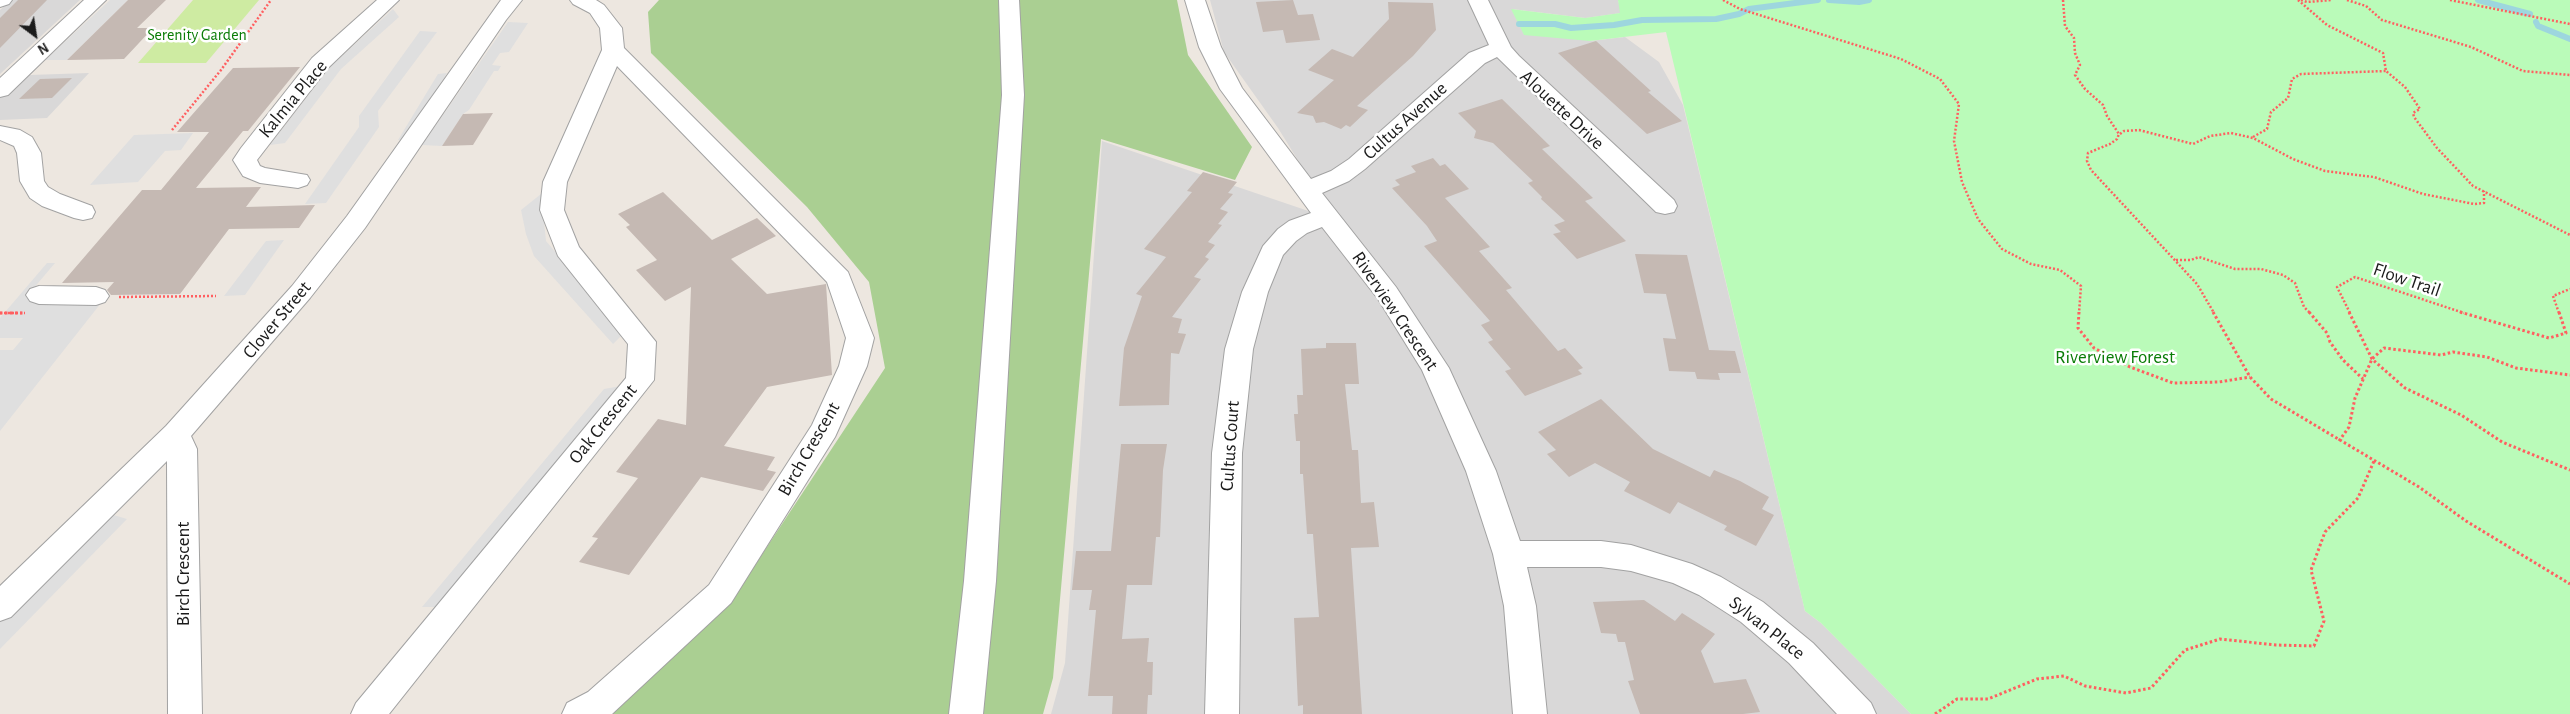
<!DOCTYPE html>
<style>
body{margin:0}
#map{position:relative;width:2570px;height:714px;overflow:hidden;background:#ede7e0;font-family:"Alegreya Sans",sans-serif}
canvas{display:block}
.north{position:absolute;left:10px;top:10px;width:50px;height:50px;-webkit-text-stroke:4px #fff;paint-order:stroke;rotate:149deg;font-size:14px;font-weight:700;line-height:20px;text-align:center;color:#1b1b1b}
.north::after{content:'';display:block;margin:auto;width:18px;height:22px;background:#1b1b1b;clip-path:polygon(50% 0,100% 100%,50% 72%,0 100%)}
</style>
<div id="map">
<canvas width="2570" height="714"></canvas>
<div class="north">N</div>
</div>
<script>
const g = document.querySelector('canvas').getContext('2d');
g.lineJoin = 'round';
function paint(path, color) { g.fillStyle = color; g.fill(path, 'evenodd'); }
const toPath = rows => new Path2D(rows.map(r => 'M' + r).join(''));
function strokePath(path, color, width, dash) { g.strokeStyle = color; g.lineWidth = width; g.lineCap = dash ? 'butt' : 'round'; g.setLineDash(dash || []); g.stroke(path); }
function write(font, color, halo, rows, align = 'center') {
  g.font = font + ' "Alegreya Sans",sans-serif'; g.lineWidth = 5; g.setLineDash([]); g.textBaseline = 'middle'; g.strokeStyle = halo; g.fillStyle = color; for (const [text, x, y, turn = 0] of rows) {
    g.save(); g.translate(x, y); g.rotate((+turn || 0) * Math.PI / 180); g.textAlign = isNaN(turn) ? turn : align; if (halo) g.strokeText(text, 0, 0); g.fillText(text, 0, 0); g.restore();
  }
}
paint(toPath([
 [11,0,80,0,0,74,0,10],
 [1210,0,1618,0,1621,13,1585,18,1512,9,1590,41,1625,37,1659,62,1683,105,1805,611,1821,623,1911,714,1051,714,1065,663,1102,141,1335,220,1278,128,1224,52],
 [89,73,47,118,0,120,0,76]
]), '#d9d8d8');
paint(toPath([
 [193,0,259,0,206,63,138,63]
]), '#ceeba2');
paint(toPath([
 [659,0,1177,0,1188,55,1252,147,1235,180,1101,139,1053,678,1043,714,591,714,753,568,885,368,869,282,807,207,651,53,648,12]
]), '#aacf92');
paint(toPath([
 [1618,0,2570,0,2570,714,1911,714,1821,623,1805,611,1666,32,1590,41,1524,35,1511,9,1585,18,1620,13]
]), '#bafbb9');
paint(toPath([
 [110,0,128,0,67,60,45,60],
 [393,9,399,17,341,69,285,143,270,145,329,68],
 [508,22,528,23,509,52,500,53,492,65,501,66,498,71,494,71,469,110,463,114,442,146,422,145],
 [420,31,437,32,378,111,379,127,326,203,305,204,359,127,359,116],
 [447,73,407,140,398,140,438,74],
 [193,133,181,150,165,151,138,182,90,185,134,135],
 [541,194,546,241,624,333,613,344,534,256,526,234,521,210],
 [284,240,245,295,224,296,266,241],
 [47,263,55,263,33,289,105,298,0,431,0,350,13,350,23,338,0,338,0,318],
 [621,386,443,607,422,607,604,389],
 [107,513,127,519,0,649,0,619]
]), '#dfdfdf');
strokePath(toPath([
 [1829,0,1859,2,1869,0],
 [2478,0,2530,14],
 [2536,22,2538,26,2570,39],
 [1519,24,1555,24,1571,28,1614,25,1642,20,1716,19,1739,14,1749,9,1818,0]
]), '#9dd6de', 6);
paint(toPath([
 [18,0,47,0,0,48,0,18],
 [128,0,166,0,137,28,153,28,124,59,67,60],
 [1293,0,1298,15,1313,14,1320,40,1286,43,1283,30,1263,32,1256,2],
 [1388,2,1433,3,1436,30,1413,56,1357,106,1368,110,1350,127,1346,125,1341,129,1324,122,1316,123,1313,116,1297,113,1334,80,1308,70,1332,49,1353,57,1389,19],
 [1596,41,1651,91,1648,92,1682,121,1647,134,1558,53],
 [300,67,248,131,243,131,196,188,261,187,246,207,315,205,299,228,229,229,180,294,111,295,107,290,114,282,62,283,142,190,161,190,209,132,177,132,233,68],
 [72,78,52,98,19,99,40,79],
 [1502,99,1550,146,1542,149,1593,198,1585,201,1626,241,1577,259,1553,234,1561,232,1554,225,1565,221,1541,199,1542,197,1528,183,1533,181,1493,143,1474,138,1476,131,1458,113],
 [493,113,473,145,442,146,463,114],
 [1433,158,1440,166,1445,164,1469,189,1445,198,1490,247,1479,251,1512,288,1506,290,1558,351,1565,348,1583,368,1578,370,1582,374,1525,396,1505,371,1511,369,1488,342,1493,340,1481,325,1490,321,1424,246,1437,241,1427,226,1392,188,1400,185,1395,180,1416,172,1411,166],
 [1203,172,1237,182,1228,193,1233,194,1220,209,1228,212,1218,224,1222,225,1208,242,1215,245,1205,257,1209,259,1194,277,1201,279,1172,317,1182,319,1178,333,1186,334,1179,354,1171,353,1169,405,1119,406,1124,348,1142,296,1136,294,1166,257,1144,249,1192,192,1187,191],
 [663,192,712,240,757,218,776,236,731,259,767,294,826,284,832,375,767,387,724,446,775,457,767,470,776,472,763,491,701,477,629,575,579,562,598,538,592,537,638,478,616,472,658,419,686,425,691,287,665,301,636,270,657,260,626,227,630,225,618,214],
 [1635,254,1687,255,1709,350,1735,351,1741,373,1718,373,1720,380,1697,379,1695,372,1669,371,1663,338,1676,339,1666,294,1644,293],
 [1326,343,1356,343,1359,384,1345,384,1352,450,1358,450,1361,503,1374,502,1379,547,1351,548,1362,714,1303,714,1303,705,1298,706,1294,618,1319,617,1313,534,1307,534,1303,474,1300,474,1300,441,1296,441,1294,414,1298,414,1297,395,1303,395,1301,349,1326,348],
 [1601,399,1653,449,1710,477,1714,470,1740,481,1769,497,1762,509,1774,515,1756,546,1724,530,1727,526,1678,502,1670,514,1624,491,1630,482,1595,463,1569,477,1547,454,1556,450,1538,432],
 [1121,444,1167,444,1163,470,1160,537,1156,537,1152,585,1127,585,1122,639,1149,638,1147,662,1153,662,1152,695,1148,695,1147,714,1112,714,1113,696,1088,696,1096,610,1089,610,1092,590,1072,590,1076,551,1111,551],
 [1644,600,1675,621,1682,613,1715,634,1701,651,1714,683,1746,679,1760,712,1743,714,1640,714,1628,681,1634,680,1625,642,1618,642,1616,634,1601,633,1593,602]
]), '#c5b9b3');
const minor = toPath([
 [0,0,12,0,9,4,0,7,0,0],
 [84,0,106,0,8,95,0,97,0,78,84,0],
 [377,0,399,0,328,68,257,160,260,166,265,168,307,175,310,180,307,185,298,188,260,183,243,176,233,160,241,148,312,58,377,0],
 [501,0,522,0,506,20,365,228,310,298,191,436,197,449,202,714,168,714,167,461,11,617,0,621,0,586,166,426,292,286,347,216,501,0],
 [570,0,596,0,604,5,622,28,624,48,848,272,874,338,867,366,835,437,731,603,612,714,562,714,567,703,588,692,709,585,812,425,839,366,846,338,827,282,617,66,567,182,564,210,579,247,656,342,654,380,389,714,351,714,356,703,626,378,628,344,558,256,540,210,543,182,602,50,600,28,590,13,573,4,570,0],
 [999,0,1019,0,1024,95,996,581,983,714,949,714,964,581,1002,95,999,0],
 [1185,0,1205,0,1221,47,1242,88,1311,179,1331,171,1349,159,1469,53,1489,45,1468,0,1488,0,1511,47,1519,56,1674,200,1677,206,1674,212,1665,214,1656,212,1497,57,1485,63,1365,169,1349,181,1322,193,1396,287,1449,368,1496,471,1520,541,1601,541,1631,545,1692,564,1721,577,1763,602,1813,643,1871,703,1876,714,1837,714,1789,663,1741,622,1699,595,1673,583,1631,571,1601,567,1527,567,1536,606,1547,714,1513,714,1504,606,1493,554,1466,471,1422,370,1378,299,1322,227,1307,233,1296,241,1283,255,1268,292,1253,349,1242,453,1239,714,1205,714,1212,453,1225,349,1242,292,1263,246,1278,229,1289,221,1311,213,1220,89,1199,47,1185,0],
 [0,126,20,130,32,137,41,153,44,181,48,187,60,194,92,206,95,212,92,218,83,220,74,218,42,206,30,198,20,181,17,153,14,146,0,140,0,126],
 [39,286,96,287,105,290,109,296,105,302,96,305,39,304,30,301,26,295,30,289,39,286]
]);
strokePath(minor, '#a2a2a2', 2);
strokePath(toPath([
 [1723,0,1740,9,1901,59,1940,79,1959,104,1954,141,1962,182,1978,219,2002,249,2031,264,2060,270,2081,286,2079,313],
 [2063,0,2065,26,2074,38,2075,53,2080,65,2075,75,2085,89,2103,105,2107,116,2119,134,2117,139,2110,144,2088,153,2087,161,2091,170,2197,284,2214,313],
 [2298,0,2327,25,2383,53,2386,71,2405,87,2420,109,2413,113,2414,117,2437,148,2473,186,2570,235],
 [2301,0,2307,2,2332,0],
 [2347,0,2366,6,2382,20,2471,47,2523,71,2570,75],
 [2450,0,2570,24],
 [172,130,221,70,271,0],
 [2120,134,2124,131,2139,130,2193,144,2210,136,2231,133,2253,138,2293,159,2325,171,2374,177,2423,194,2474,204,2484,203,2484,191],
 [2253,137,2267,129,2271,112,2288,98,2292,79,2301,74,2386,71],
 [2176,260,2191,260,2199,257,2235,269,2261,269,2283,275,2295,283,2304,307,2310,313],
 [119,297,216,296],
 [0,313,25,313],
 [2350,313,2337,287,2355,277,2464,313],
 [2559,313,2553,296,2570,289]
]), '#ff5f60', 2.5, [2, 2]);
strokePath(toPath([
 [2079,312,2078,328,2094,348,2130,367,2173,383,2219,382,2250,377],
 [2213,312,2250,377,2271,399,2419,487,2466,521,2570,584],
 [2309,312,2327,333,2330,342,2343,360,2363,379],
 [2349,312,2372,359,2405,388,2461,415,2502,442,2570,470],
 [2460,312,2549,338,2566,333,2559,312],
 [0,313,25,313],
 [2339,441,2349,427,2355,398,2372,359,2384,348,2441,355,2453,352,2487,357,2516,368,2570,375],
 [1935,714,1957,699,1988,699,2037,679,2064,676,2085,686,2126,693,2151,688,2185,650,2220,639,2276,645,2314,646,2324,621,2311,570,2325,532,2358,498,2374,461]
]), '#ff5f60', 3, [2.5, 2.5]);
paint(minor, '#fff');
write('16px', '#097c06', '#fff', [
 ["Serenity Garden",197,35]
]);
write('19px', '#1b1b1b', '#fff', [
 ["Kalmia Place",293,99,-50],
 ["Alouette Drive",1562,110,43],
 ["Cultus Avenue",1405,121,-42],
 ["Flow Trail",2407,280,19],
 ["Riverview Crescent",1395,311,56],
 ["Clover Street",277,320,-50],
 ["Oak Crescent",603,424,-51],
 ["Cultus Court",1230,446,-86],
 ["Birch Crescent",809,449,-60],
 ["Birch Crescent",183,574,-90],
 ["Sylvan Place",1767,628,38]
]);
write('19px', '#097c06', '#fff', [
 ["Riverview Forest",2115,357]
]);
</script>
